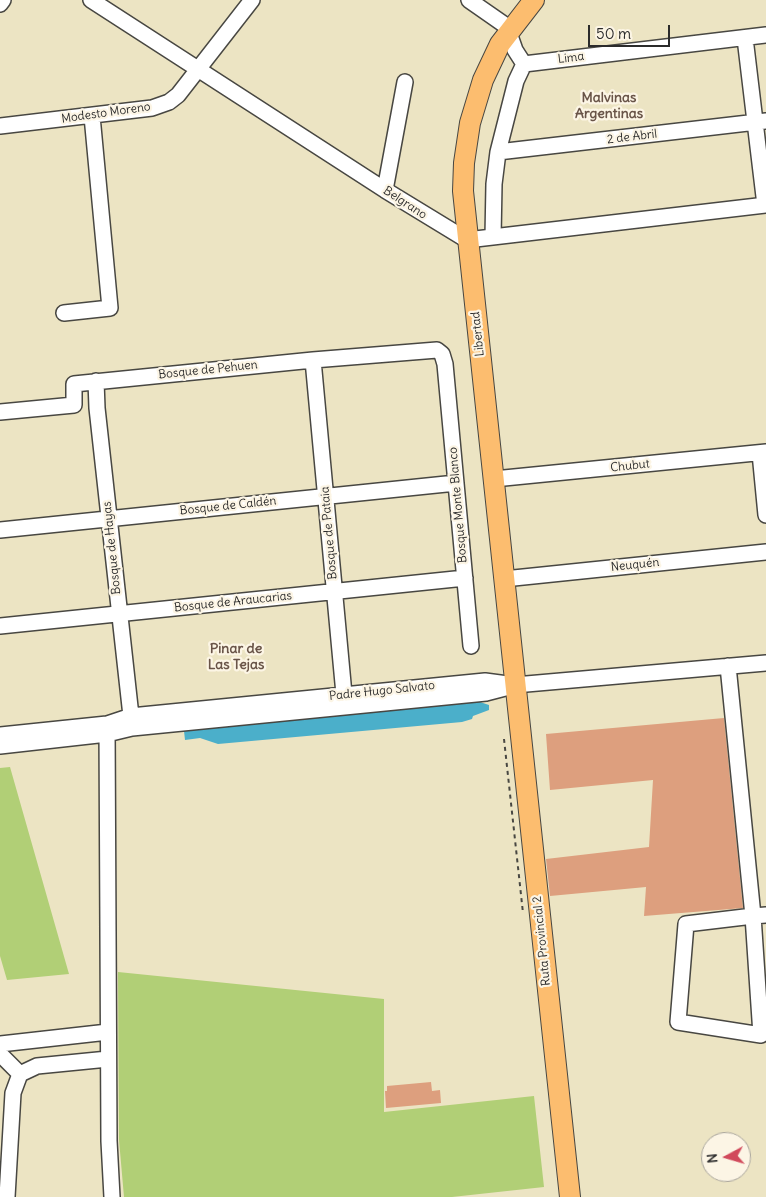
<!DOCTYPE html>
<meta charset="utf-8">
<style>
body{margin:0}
#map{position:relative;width:766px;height:1197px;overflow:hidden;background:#ece4c3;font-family:Delius,sans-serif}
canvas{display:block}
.north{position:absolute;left:701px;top:1132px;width:50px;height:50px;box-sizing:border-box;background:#fcf5e5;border:1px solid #a8a49b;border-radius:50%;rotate:264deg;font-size:14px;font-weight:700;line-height:20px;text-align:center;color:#2b2b2b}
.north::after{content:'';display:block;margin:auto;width:18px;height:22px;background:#d1495b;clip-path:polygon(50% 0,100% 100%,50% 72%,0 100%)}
.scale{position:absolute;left:588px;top:25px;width:82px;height:22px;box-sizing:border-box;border:2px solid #2b2b2b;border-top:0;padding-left:6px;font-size:15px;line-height:18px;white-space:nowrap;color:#2b2b2b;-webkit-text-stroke:4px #fcf5e5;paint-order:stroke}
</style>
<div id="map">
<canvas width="766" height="1197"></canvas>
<div class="north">N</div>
<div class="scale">50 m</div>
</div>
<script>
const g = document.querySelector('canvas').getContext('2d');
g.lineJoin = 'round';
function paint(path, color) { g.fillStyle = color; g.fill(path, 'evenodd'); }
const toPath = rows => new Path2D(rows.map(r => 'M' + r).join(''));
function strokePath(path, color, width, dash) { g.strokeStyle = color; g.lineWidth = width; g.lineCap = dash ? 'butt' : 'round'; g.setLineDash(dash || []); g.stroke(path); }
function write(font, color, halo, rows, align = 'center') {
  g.font = font + ' Delius,sans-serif'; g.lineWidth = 4.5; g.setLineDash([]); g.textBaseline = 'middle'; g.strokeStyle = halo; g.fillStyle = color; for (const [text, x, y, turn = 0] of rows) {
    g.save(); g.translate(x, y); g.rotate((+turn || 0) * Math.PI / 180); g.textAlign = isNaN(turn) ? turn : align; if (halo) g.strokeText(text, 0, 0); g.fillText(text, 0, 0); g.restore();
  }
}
paint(toPath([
 [10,767,69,974,7,980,0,956,0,768],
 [118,972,384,999,384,1112,534,1096,544,1187,452,1197,124,1197,119,1140]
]), '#b1cf76');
paint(toPath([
 [470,702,480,702,489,705,489,710,473,716,472,719,462,722,218,744,200,738,185,740,184,731,189,730]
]), '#4bafca');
paint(toPath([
 [724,718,743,908,644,916,646,887,550,896,546,859,649,847,653,780,550,790,546,734],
 [431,1082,432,1091,440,1090,441,1103,386,1108,385,1091,387,1091,387,1086]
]), '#dd9f7e');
const minor = toPath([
 [91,0,385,190,467,240,766,205],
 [469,0,512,30],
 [0,4,3,0],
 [509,33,515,50,524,64],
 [745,38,765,205],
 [524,64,766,35],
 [0,126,152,108,169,102,178,95,252,0],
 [498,152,766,121],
 [385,190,405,82],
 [493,237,494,184,498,152,516,81,524,64],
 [64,313,110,308,92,116],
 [313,360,345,705],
 [96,381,97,408,131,716],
 [0,412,74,405,74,384,313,360,437,350,442,354,445,364,471,646],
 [760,453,766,515],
 [494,479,766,452],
 [0,530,456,483],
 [504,579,766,552],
 [0,626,465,578],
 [728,666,753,916,761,1035,678,1022,686,924,753,916,766,915],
 [107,725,109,1141,112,1197],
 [0,735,107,724,131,716,485,681,515,685,766,663],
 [0,746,107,734,132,728,486,693,509,687],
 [0,1044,108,1032],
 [0,1054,20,1074,37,1066,108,1059],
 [7,1197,13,1093,20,1074]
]);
const major = toPath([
 [534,0,500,44,483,80,470,123,464,163,463,191,570,1197]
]);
strokePath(minor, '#484742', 18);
strokePath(major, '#484742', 22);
strokePath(toPath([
 [504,739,523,913]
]), '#484742', 2, [4, 4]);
strokePath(minor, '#fff', 15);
strokePath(major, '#fcbd6f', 20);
write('12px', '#2b2b2b', '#fcf5e5', [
 ["Lima",571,58,-7],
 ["Modesto Moreno",106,113,-8],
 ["2 de Abril",632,137,-7],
 ["Belgrano",405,203,33],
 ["Libertad",478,334,-96],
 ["Bosque de Pehuen",208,370,-6],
 ["Chubut",630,466,-6],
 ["Bosque Monte Blanco",458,505,-95],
 ["Bosque de Caldén",228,506,-6],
 ["Bosque de Pataia",329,533,-95],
 ["Bosque de Hayas",112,548,-96],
 ["Neuquén",635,565,-6],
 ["Bosque de Araucarias",233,602,-6],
 ["Padre Hugo Salvato",382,691,-6],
 ["Ruta Provincial 2",542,941,-96]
]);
write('bold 14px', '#695448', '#fcf5e5', [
 ["Malvinas",609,98],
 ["Argentinas",609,114],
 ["Pinar de",236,649],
 ["Las Tejas",236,665]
]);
</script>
